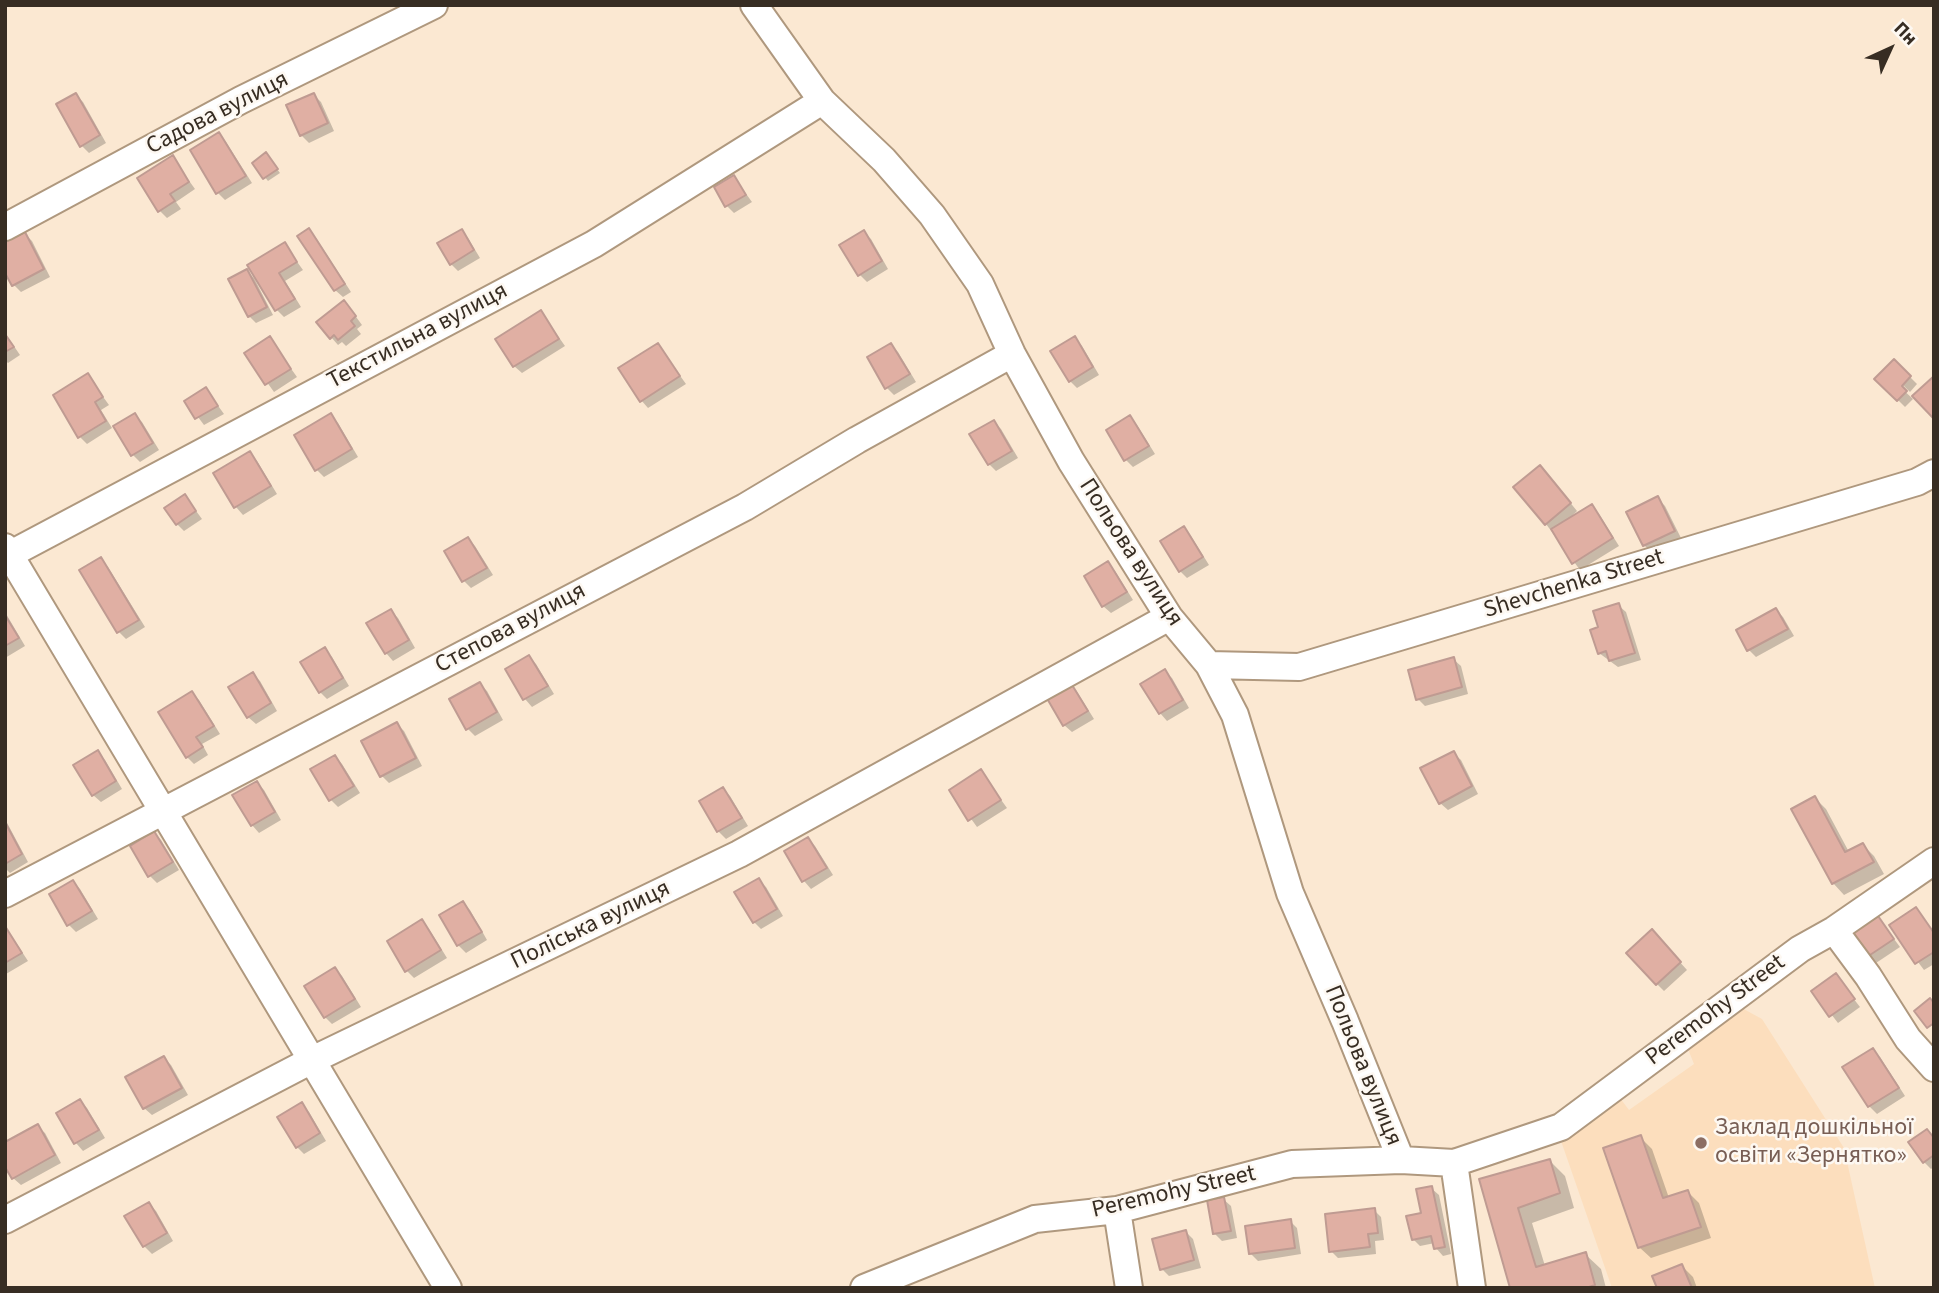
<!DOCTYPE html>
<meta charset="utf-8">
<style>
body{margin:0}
#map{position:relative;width:1939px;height:1293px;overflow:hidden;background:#fbe8d2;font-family:"Source Sans 3",sans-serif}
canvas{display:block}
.frame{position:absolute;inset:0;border:7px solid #372d23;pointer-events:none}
.north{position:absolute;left:1855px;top:14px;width:70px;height:70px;-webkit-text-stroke:5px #fdf8f2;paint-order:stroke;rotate:45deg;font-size:19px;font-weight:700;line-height:28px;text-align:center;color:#372d23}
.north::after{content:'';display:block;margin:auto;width:24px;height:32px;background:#372d23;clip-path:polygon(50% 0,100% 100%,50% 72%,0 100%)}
</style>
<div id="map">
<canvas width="1939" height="1293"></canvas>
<div class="frame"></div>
<div class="north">Пн</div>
</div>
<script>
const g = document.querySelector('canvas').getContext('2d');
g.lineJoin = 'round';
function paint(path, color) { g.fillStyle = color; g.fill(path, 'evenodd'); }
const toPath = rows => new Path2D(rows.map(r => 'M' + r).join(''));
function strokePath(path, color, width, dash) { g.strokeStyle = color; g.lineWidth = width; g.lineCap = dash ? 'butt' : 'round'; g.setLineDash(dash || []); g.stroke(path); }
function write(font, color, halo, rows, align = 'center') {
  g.font = font + ' "Source Sans 3",sans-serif'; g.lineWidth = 5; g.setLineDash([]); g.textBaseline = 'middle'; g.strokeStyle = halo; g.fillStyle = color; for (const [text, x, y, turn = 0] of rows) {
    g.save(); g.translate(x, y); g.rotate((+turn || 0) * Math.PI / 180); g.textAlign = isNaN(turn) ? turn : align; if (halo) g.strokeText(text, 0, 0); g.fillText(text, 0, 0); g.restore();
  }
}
paint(toPath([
 [1740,1007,1762,1019,1844,1148,1875,1288,1612,1288,1560,1138,1617,1094,1629,1110,1694,1064,1686,1044]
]), '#fcdebd');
paint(toPath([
 [76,95,83,102,106,143,89,153,82,146],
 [314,95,321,102,334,131,309,143,301,135],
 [219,134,226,142,252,183,225,200,218,193],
 [172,157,195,189,176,202,181,209,167,218,160,211],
 [269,158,280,173,268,181,254,164],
 [734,177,752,202,734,213,727,206],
 [308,230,316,238,351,292,343,297,335,290],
 [461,231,468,238,480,258,458,271,451,264],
 [863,232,871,239,888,269,867,282,859,274],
 [25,234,32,241,50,277,21,292,14,285],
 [285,245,303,270,285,281,301,307,284,317,277,310,250,266],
 [247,271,254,278,273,315,256,323,249,316],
 [351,310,362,325,357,329,361,334,346,346,342,342,338,345,331,337],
 [541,312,565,346,522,373,514,366],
 [5,333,20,355,8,363,5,360],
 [269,338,297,377,274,392,246,353],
 [1075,338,1082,346,1099,375,1077,388,1070,381],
 [658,345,686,384,648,408,641,400],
 [891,345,898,352,916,382,894,395,887,388],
 [1894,361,1917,384,1910,392,1902,384,1899,386,1913,399,1905,407,1877,379],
 [88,376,109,405,101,410,112,428,87,444,80,437],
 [206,389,224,414,204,425,186,401],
 [134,415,142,422,159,450,140,462,133,455],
 [331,416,338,423,358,457,324,477,317,470],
 [1130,418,1137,425,1155,454,1133,467,1126,460],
 [994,422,1001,429,1018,458,996,471,989,464],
 [250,453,257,461,277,494,243,515,236,507,215,474],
 [1547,474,1577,511,1571,517,1572,519,1592,506,1599,514,1619,546,1580,570,1546,524],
 [185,496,202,519,184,531,177,524],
 [1657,498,1665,506,1681,538,1652,553,1644,545],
 [1184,529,1191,536,1209,565,1187,578,1180,571],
 [468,539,475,546,493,575,471,588,464,581,446,552],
 [101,559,108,567,145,627,126,639,119,632],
 [1108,563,1115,571,1133,600,1111,613,1103,606],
 [1618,605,1626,612,1641,660,1618,667,1599,653,1600,628],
 [1776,610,1783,617,1794,636,1756,657,1749,650],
 [391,611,398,618,415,648,393,661,386,653],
 [5,612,25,646,5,658],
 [324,650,332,657,349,686,327,699,320,692],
 [529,657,536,664,554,694,532,707,525,699,507,670],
 [1453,659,1461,666,1468,694,1425,706,1418,699],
 [1164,671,1172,678,1189,708,1167,721,1160,713],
 [253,674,260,681,277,711,256,724,248,717],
 [1069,682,1076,690,1094,719,1072,732,1064,725],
 [480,684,487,691,503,720,475,736,468,729],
 [192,693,199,700,220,734,202,744,208,755,194,764,187,757],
 [397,724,404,731,422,766,389,783,382,776],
 [98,753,105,760,122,789,101,802,93,795],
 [1453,753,1461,760,1478,794,1448,810,1440,803],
 [335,757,342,764,360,793,338,807,330,799],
 [981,772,1007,808,977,827,951,791],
 [257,783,264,790,281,820,259,833,252,825,235,796],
 [723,789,730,796,748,826,726,839,718,831,701,802],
 [1815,798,1826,809,1849,852,1863,845,1874,856,1884,874,1844,895,1833,883],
 [5,819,28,862,10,873,5,868],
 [154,833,161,840,179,870,157,883,150,876],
 [808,839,815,846,833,875,811,889,804,881,786,852],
 [758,880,766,887,783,916,761,929,754,922],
 [73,882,80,889,98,919,76,932,69,925],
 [463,903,470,910,487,940,466,953,458,945,441,916],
 [1916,909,1934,932,1934,964,1924,970,1891,926],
 [1876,915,1900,947,1876,963,1868,956],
 [422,921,429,929,447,958,414,978,406,970],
 [5,926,28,961,6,974,5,973],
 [1659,939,1687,970,1664,991,1657,984],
 [335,969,342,976,361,1007,332,1024,325,1017],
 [1836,976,1860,1007,1838,1023,1814,992],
 [1872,1050,1880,1057,1905,1096,1877,1114,1869,1106,1845,1068],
 [164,1058,171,1065,188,1095,152,1115,144,1108],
 [80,1101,87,1108,105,1138,83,1151,76,1143,58,1114],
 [302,1105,309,1112,326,1141,304,1154,297,1147],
 [37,1126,45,1133,61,1163,21,1185,13,1178],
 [1640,1137,1652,1149,1669,1198,1688,1192,1699,1203,1711,1238,1651,1258,1639,1247],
 [1934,1138,1934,1167,1931,1169,1924,1162],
 [1550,1161,1565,1176,1574,1208,1532,1223,1545,1266,1585,1254,1601,1269,1606,1288,1512,1288,1481,1180],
 [1431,1188,1439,1195,1451,1254,1443,1256,1436,1248,1435,1243,1420,1246,1413,1239],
 [1223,1199,1231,1206,1237,1238,1222,1241,1215,1234],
 [149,1204,156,1211,173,1241,152,1254,144,1246,127,1217],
 [1374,1210,1381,1217,1384,1240,1375,1241,1376,1254,1338,1258,1331,1251],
 [1290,1221,1297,1228,1301,1254,1258,1261,1250,1253],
 [1186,1232,1193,1239,1201,1268,1169,1276,1162,1269],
 [1682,1266,1693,1277,1697,1288,1659,1288]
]), '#0003');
const building = toPath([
 [76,93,100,135,80,147,56,104,76,93],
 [314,93,328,123,300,136,286,105,314,93],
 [219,132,246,176,216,194,190,150,219,132],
 [266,152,278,169,263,179,252,163,266,152],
 [173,155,189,182,170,194,175,201,158,212,137,178,173,155],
 [734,175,746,195,725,207,714,187,734,175],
 [309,228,345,284,334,291,297,236,309,228],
 [462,229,474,250,450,265,437,243,462,229],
 [864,230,882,261,858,276,839,245,864,230],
 [25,232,44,269,12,286,5,273,5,242,25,232],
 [285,242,297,262,279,273,295,299,275,311,247,265,285,242],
 [247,269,267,307,248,317,228,279,247,269],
 [344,300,356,316,351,321,355,326,338,340,334,335,330,339,316,322,344,300],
 [541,310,559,339,513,367,495,339,541,310],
 [5,334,14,347,5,352,5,334],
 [270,336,291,369,265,385,244,353,270,336],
 [1075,336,1093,367,1069,382,1050,351,1075,336],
 [658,343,680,376,640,402,618,368,658,343],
 [891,343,910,374,885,389,867,357,891,343],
 [1894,359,1911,376,1902,386,1907,391,1897,401,1874,379,1894,359],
 [88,373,103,397,95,402,106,421,78,438,53,395,88,373],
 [1934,376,1934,419,1912,396,1934,376],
 [206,387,218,406,195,419,184,401,206,387],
 [135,413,153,443,131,456,113,426,135,413],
 [331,413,352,449,315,471,294,435,331,413],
 [1130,415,1149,446,1124,461,1106,430,1130,415],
 [994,420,1012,451,988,465,969,434,994,420],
 [250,451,271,486,234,508,213,473,250,451],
 [1540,465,1571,503,1545,525,1513,487,1540,465],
 [185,494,196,511,176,525,164,508,185,494],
 [1658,496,1675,531,1643,546,1626,512,1658,496],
 [1592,504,1613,538,1572,564,1551,529,1592,504],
 [1184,526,1203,557,1179,572,1160,541,1184,526],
 [468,537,487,568,462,582,444,551,468,537],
 [101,557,139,620,117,633,79,570,101,557],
 [1108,561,1127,592,1102,607,1084,576,1108,561],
 [1619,603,1635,653,1609,661,1606,651,1598,654,1590,630,1598,627,1593,611,1619,603],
 [1776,608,1788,629,1747,651,1736,630,1776,608],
 [391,609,409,640,385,654,366,623,391,609],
 [5,615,19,638,5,646,5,615],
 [325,647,343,678,319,693,300,662,325,647],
 [529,655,548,686,523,700,505,669,529,655],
 [1454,657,1462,687,1416,700,1408,670,1454,657],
 [1165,669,1183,700,1159,714,1140,684,1165,669],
 [253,672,271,703,247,718,228,687,253,672],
 [1069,680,1088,711,1063,726,1045,695,1069,680],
 [480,682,497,712,466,730,449,699,480,682],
 [192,691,214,726,196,737,203,747,186,758,158,712,192,691],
 [397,722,416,758,380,777,361,741,397,722],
 [98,750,116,781,92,796,73,765,98,750],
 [1454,751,1472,786,1439,804,1420,768,1454,751],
 [335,755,354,786,329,801,310,769,335,755],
 [981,769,1001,800,968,821,949,790,981,769],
 [257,781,275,812,251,826,232,795,257,781],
 [723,787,742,818,717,832,699,801,723,787],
 [1815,796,1845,852,1863,843,1874,862,1832,884,1791,809,1815,796],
 [5,822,22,854,5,864,5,822],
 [154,831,173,862,148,877,130,846,154,831],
 [808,837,827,868,802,882,784,851,808,837],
 [759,878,777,909,753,923,734,892,759,878],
 [73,880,92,911,67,926,49,894,73,880],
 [463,901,482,932,457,946,439,915,463,901],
 [1916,907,1934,933,1934,952,1915,964,1889,925,1916,907],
 [1876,913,1894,939,1867,957,1850,931,1876,913],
 [422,919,441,950,405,972,387,941,422,919],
 [5,926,22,953,5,963,5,926],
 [1652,929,1681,962,1656,985,1626,953,1652,929],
 [335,967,355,999,324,1018,304,986,335,967],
 [1836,973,1855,999,1829,1017,1811,991,1836,973],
 [1930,998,1934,1003,1934,1023,1927,1028,1914,1011,1930,998],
 [1873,1048,1899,1088,1868,1107,1842,1067,1873,1048],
 [164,1056,182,1088,143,1109,125,1077,164,1056],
 [80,1099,99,1130,74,1144,56,1113,80,1099],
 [302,1102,320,1133,296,1148,277,1117,302,1102],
 [38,1124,55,1155,12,1179,5,1167,5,1142,38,1124],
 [1927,1129,1934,1138,1934,1155,1923,1163,1908,1142,1927,1129],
 [1641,1135,1663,1198,1688,1190,1701,1227,1638,1248,1603,1148,1641,1135],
 [1550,1159,1560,1193,1518,1208,1536,1267,1586,1252,1595,1285,1586,1288,1510,1288,1479,1179,1550,1159],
 [1432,1186,1445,1247,1434,1249,1431,1236,1412,1240,1406,1216,1421,1213,1416,1189,1432,1186],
 [1224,1197,1231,1231,1213,1234,1207,1200,1224,1197],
 [149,1202,167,1233,143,1247,124,1216,149,1202],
 [1375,1208,1378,1233,1368,1234,1370,1247,1329,1252,1325,1214,1375,1208],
 [1291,1219,1295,1248,1249,1254,1245,1226,1291,1219],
 [1186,1230,1194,1260,1160,1270,1152,1239,1186,1230],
 [1682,1264,1692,1288,1657,1288,1652,1276,1682,1264]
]);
paint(building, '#e0afa3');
strokePath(building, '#bf9b92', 2);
const minor = toPath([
 [754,5,822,101,884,160,932,215,980,284,1012,354,1071,461,1169,617,1209,665,1235,715,1290,893,1345,1021,1401,1160],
 [5,227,241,100,434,5],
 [5,547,448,1288],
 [5,557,594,244,822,101],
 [1209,665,1299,667,1917,482,1934,473],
 [5,894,745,507,857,440,1012,354],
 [1834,930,1868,976,1908,1039,1934,1068],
 [1454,1163,1472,1288],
 [1117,1210,1129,1288],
 [5,1220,312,1060,739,854,1169,617],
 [864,1288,1035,1219,1117,1210,1292,1164,1401,1160,1454,1163,1561,1127,1800,949,1834,930,1934,861]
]);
strokePath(minor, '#af987e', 30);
strokePath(minor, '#fff', 26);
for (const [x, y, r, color] of [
 [1701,1143,7,"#8d6e63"]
]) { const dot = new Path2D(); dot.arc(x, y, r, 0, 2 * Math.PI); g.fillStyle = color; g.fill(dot); strokePath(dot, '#fdf8f2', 2.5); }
write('24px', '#372d23', '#fdf8f2', [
 ["Садова вулиця",218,114,-27],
 ["Текстильна вулиця",418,337,-28],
 ["Польова вулиця",1130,553,57],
 ["Shevchenka Street",1574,585,-17],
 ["Степова вулиця",511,629,-28],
 ["Поліська вулиця",591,926,-26],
 ["Peremohy Street",1716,1011,-37],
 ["Польова вулиця",1362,1066,68],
 ["Peremohy Street",1174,1193,-13]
]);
write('24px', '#785e54', '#fdf8f2', [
 ["Заклад дошкільної",1715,1129],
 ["освіти «Зернятко»",1715,1157]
], 'left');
</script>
